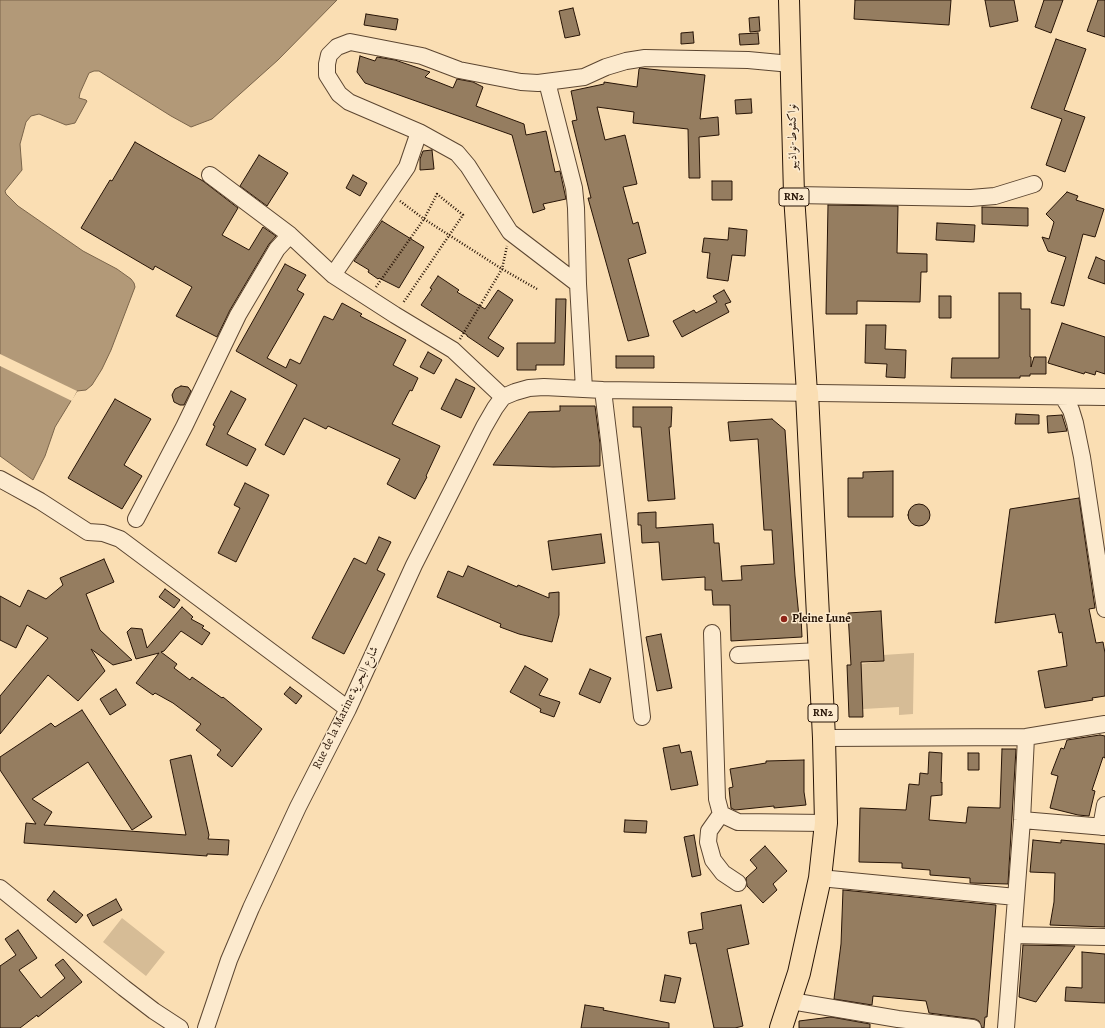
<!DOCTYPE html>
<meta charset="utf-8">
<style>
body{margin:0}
canvas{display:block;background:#fadeb3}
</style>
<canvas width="1105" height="1028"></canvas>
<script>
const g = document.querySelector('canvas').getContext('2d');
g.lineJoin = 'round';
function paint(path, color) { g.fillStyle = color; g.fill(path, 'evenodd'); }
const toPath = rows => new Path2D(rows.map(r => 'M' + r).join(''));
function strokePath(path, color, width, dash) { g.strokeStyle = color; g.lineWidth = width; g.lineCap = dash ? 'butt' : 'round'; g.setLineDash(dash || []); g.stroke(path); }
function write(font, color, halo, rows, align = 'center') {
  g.font = font + ' Alegreya,Amiri,serif'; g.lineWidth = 3; g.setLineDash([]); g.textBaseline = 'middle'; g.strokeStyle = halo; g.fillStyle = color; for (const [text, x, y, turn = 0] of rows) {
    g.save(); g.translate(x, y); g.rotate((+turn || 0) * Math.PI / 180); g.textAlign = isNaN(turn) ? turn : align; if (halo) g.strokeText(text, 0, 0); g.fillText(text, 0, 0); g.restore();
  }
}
paint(toPath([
 [914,653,913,714,899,715,899,707,863,709,861,664,883,661,883,655],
 [122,918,165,952,146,976,103,942]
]), '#d6bc96');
const water = toPath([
 [0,0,337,0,278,60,212,119,191,127,171,116,99,71,94,71,89,73,80,93,79,98,86,100,87,101,75,123,66,125,39,114,31,116,26,122,20,144,22,170,5,191,6,194,18,206,83,251,117,269,131,279,134,283,135,287,111,350,102,369,92,385,86,390,77,391,55,427,45,456,33,480,0,456,0,0]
]);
paint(water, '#b29978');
strokePath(water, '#7a644a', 1);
paint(toPath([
 [0,354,77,391,72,401,0,366]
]), '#fadeb3');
const building = toPath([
 [855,0,951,0,949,25,854,19,855,0],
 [985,0,1014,0,1018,21,990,27,985,0],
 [1044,0,1063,0,1051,33,1035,27,1044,0],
 [1098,0,1105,0,1105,37,1087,31,1098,0],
 [573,8,580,35,565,38,559,11,573,8],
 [366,14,398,19,396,30,364,25,366,14],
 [759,17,760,31,750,32,749,18,759,17],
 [693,32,694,43,681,44,681,33,693,32],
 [758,33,759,44,740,45,739,34,758,33],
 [1056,39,1086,49,1064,110,1085,117,1065,172,1046,165,1062,119,1031,108,1056,39],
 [360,56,375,61,377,57,395,60,430,72,425,77,453,88,457,79,473,82,483,87,476,106,524,124,526,135,546,131,555,172,560,171,566,199,543,204,545,209,533,213,512,135,365,83,357,72,360,56],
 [640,68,705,75,700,119,718,117,719,135,699,137,700,178,689,178,688,129,633,123,634,112,597,107,605,140,625,135,637,184,623,187,633,224,638,222,646,253,628,259,649,336,628,341,588,198,591,198,572,121,577,120,571,91,604,84,604,82,637,87,639,69,640,68],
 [751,99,752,113,736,114,735,100,751,99],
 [135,142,203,181,238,208,222,235,249,250,263,227,276,236,269,244,230,310,217,337,176,316,192,287,155,266,153,270,81,228,110,180,112,181,135,142],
 [432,150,434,169,420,170,420,159,423,151,432,150],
 [259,155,288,173,267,206,240,186,259,155],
 [353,175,367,183,360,196,346,188,353,175],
 [712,181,732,181,732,200,712,200,712,181],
 [1067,192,1078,196,1076,200,1104,209,1095,237,1083,234,1064,306,1051,303,1066,257,1048,251,1042,237,1049,239,1054,222,1046,214,1067,192],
 [828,205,898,206,897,253,927,254,927,272,921,272,920,302,857,301,857,314,826,314,828,205],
 [982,207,1028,208,1028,226,982,224,982,207],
 [382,221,424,247,399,288,379,278,378,279,368,272,369,270,354,261,382,221],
 [937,223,975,225,974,242,936,240,937,223],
 [729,228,747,230,745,256,732,255,728,281,707,278,710,253,702,252,704,238,728,240,729,228],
 [1096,257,1105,261,1105,284,1088,278,1096,257],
 [285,264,306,275,297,290,304,294,267,358,286,368,290,359,300,364,324,316,333,320,342,303,362,314,360,316,406,340,393,365,418,378,412,391,410,390,392,424,440,446,426,476,427,477,415,499,387,484,400,459,328,426,326,429,304,418,284,455,265,445,297,385,236,351,285,264],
 [438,276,459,290,457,292,485,309,498,290,513,300,488,338,504,348,498,357,467,336,467,335,421,305,432,289,430,288,438,276],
 [724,290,731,302,725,304,729,312,682,337,673,321,694,310,696,313,717,302,713,296,724,290],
 [999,293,1021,293,1021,309,1030,309,1030,357,1031,357,1031,367,1034,357,1046,357,1046,374,1030,374,1030,376,1020,376,1020,378,951,378,952,358,999,358,999,293],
 [939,296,951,296,951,318,939,318,939,296],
 [556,299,566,299,564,365,536,365,536,370,517,370,517,343,555,343,556,299],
 [1062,323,1105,337,1105,374,1096,371,1095,375,1085,372,1084,374,1048,363,1062,323],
 [866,325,886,325,885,349,906,350,905,378,886,377,887,364,865,363,866,325],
 [428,352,442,360,434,374,420,367,428,352],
 [616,356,654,356,654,368,616,368,616,356],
 [456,379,475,388,461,418,441,409,456,379],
 [181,386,188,387,191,391,184,405,180,405,174,402,172,395,175,389,181,386],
 [231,391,246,399,227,434,256,449,247,466,206,445,215,426,213,425,231,391],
 [115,399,151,419,124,465,142,476,122,509,68,478,115,399],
 [560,406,595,406,600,444,600,466,553,467,493,465,529,412,560,411,560,406],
 [633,407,672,407,671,427,669,427,675,499,648,501,641,427,633,427,633,407],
 [1016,414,1039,415,1039,424,1015,424,1016,414],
 [1062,415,1067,431,1048,433,1047,416,1062,415],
 [772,419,785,430,795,576,799,617,801,617,802,637,731,641,730,605,713,605,712,590,705,590,705,577,662,580,659,542,642,543,641,525,638,525,638,513,656,512,656,528,713,524,714,543,719,543,722,581,742,580,741,566,774,564,772,530,764,530,758,439,730,441,728,422,772,419],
 [893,471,893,517,848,517,848,478,863,478,863,472,893,471],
 [245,483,269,495,236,562,218,553,240,508,234,505,245,483],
 [1079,498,1095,608,1089,609,1096,643,1103,642,1105,653,1105,696,1092,698,1093,700,1045,708,1038,671,1067,666,1062,632,1059,633,1055,614,995,623,1010,509,1079,498],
 '908 515a11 11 0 1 1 22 0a11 11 0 1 1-22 0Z',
 [601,534,605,563,552,570,548,541,601,534],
 [379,537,391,542,377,570,385,574,344,654,312,638,354,558,366,564,379,537],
 [104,559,114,582,86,594,100,630,132,660,113,665,91,649,105,671,78,701,48,675,0,734,0,696,48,638,27,625,16,648,0,640,0,596,20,607,28,590,46,599,63,585,60,578,104,559],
 [468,566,517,587,518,585,549,598,549,593,559,592,559,615,552,642,519,634,500,627,501,624,437,597,448,571,463,577,468,566],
 [165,589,180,600,174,608,159,597,165,589],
 [182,607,193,617,191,619,204,626,202,628,210,633,202,645,181,631,164,651,161,652,177,664,174,668,190,680,192,677,222,698,223,697,262,729,232,767,217,755,221,750,196,730,201,724,173,703,155,693,153,695,136,683,159,653,136,659,127,632,131,628,142,629,147,648,182,607],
 [881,611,884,661,861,662,863,717,849,717,847,665,851,665,848,613,881,611],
 [661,634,672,688,657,691,646,637,661,634],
 [525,666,548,679,539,695,560,702,554,717,540,712,541,709,510,692,525,666],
 [590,669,611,678,600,703,579,694,590,669],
 [290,687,302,696,296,704,284,694,290,687],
 [116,689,126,705,110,715,100,699,116,689],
 [82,710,152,817,132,830,88,762,32,799,52,812,44,825,186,835,170,760,191,755,209,835,208,839,229,840,228,855,207,854,207,856,24,843,26,823,36,824,0,770,0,757,51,723,55,727,82,710],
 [1100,735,1105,736,1105,758,1103,757,1092,790,1095,791,1089,816,1078,815,1050,808,1058,776,1051,774,1061,748,1064,749,1067,740,1100,735],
 [679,745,681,753,691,751,698,785,671,790,663,748,679,745],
 [1002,749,1016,749,1008,884,970,883,970,878,930,875,930,870,902,868,902,863,859,862,860,808,906,810,909,784,919,785,920,773,928,774,929,752,942,753,941,783,942,782,942,795,931,796,929,820,966,823,968,807,1000,808,1002,749],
 [968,753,979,753,979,770,968,770,968,753],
 [804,760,804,792,806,805,774,808,774,806,735,810,731,808,729,788,733,787,730,769,766,763,766,761,804,760],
 [625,820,647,821,646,833,624,832,625,820],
 [694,835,701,875,692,877,684,837,694,835],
 [1033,840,1061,843,1061,840,1105,844,1105,927,1050,925,1054,902,1055,873,1030,872,1033,840],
 [765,846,787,871,773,884,777,890,763,903,747,886,746,878,757,868,750,860,765,846],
 [843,890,996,905,987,1017,985,1017,984,1028,982,1028,979,1021,975,1019,929,1013,926,1001,873,996,872,1005,834,999,841,944,843,890],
 [54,891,83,915,76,923,47,900,54,891],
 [116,899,122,910,93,926,87,915,116,899],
 [741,905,749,944,727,949,743,1026,735,1028,714,1028,696,943,690,944,688,932,703,929,701,913,741,905],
 [18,930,37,958,19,970,41,998,65,978,55,965,63,959,82,982,38,1017,37,1015,20,1028,0,1028,0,966,16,955,5,939,18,930],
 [1023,945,1075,946,1036,1002,1019,997,1023,945],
 [1082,952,1105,954,1105,1003,1065,1001,1066,987,1082,988,1082,952],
 [665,975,681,978,675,1003,660,1001,665,975],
 [585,1005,604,1008,603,1010,669,1023,669,1028,581,1028,585,1005],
 [831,1017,870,1024,870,1028,799,1028,799,1021,831,1017]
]);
paint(building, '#957d60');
strokePath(building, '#271406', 1);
const minor = toPath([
 [547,82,574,188,576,208,578,284,584,389],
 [210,175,290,235],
 [794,195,971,198,995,196,1034,184],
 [333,275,407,167,419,132],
 [578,284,510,232,468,166,457,153,419,132,349,102,339,94,327,75,327,64,329,55,337,47,350,42,422,56,459,70,521,82,538,83,584,77,606,67,626,61,645,58,748,60,791,64],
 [603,390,642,717],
 [1063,397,1071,410,1075,423,1082,457,1105,609],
 [0,479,40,501,88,532,103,533,120,539,348,709],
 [136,519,184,427,238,315,277,249,290,235,333,275,395,315,453,350,503,397],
 [712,633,717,799,721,814,738,822,826,823],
 [738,655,820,651],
 [824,738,1026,737,1105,724],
 [721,814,709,831,708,842,713,860,723,873,738,883],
 [1022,820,1105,827],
 [1101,827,1105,805],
 [820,878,1016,897],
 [0,888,124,988,154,1011,180,1028],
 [1013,935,1105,937],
 [791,1001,898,1019,973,1028],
 [206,1028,229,960,251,908,298,807,348,709,414,565,484,427,495,408,503,397,515,392,529,388,544,387,603,390,1105,397],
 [1006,1028,1022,820,1026,737]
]);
const major = toPath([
 [789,0,794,195,807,393]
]);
const highway = toPath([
 [781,1028,799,973,820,878,826,823,824,738,807,393]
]);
strokePath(minor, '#5c4631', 18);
strokePath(major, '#271406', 22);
strokePath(highway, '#271406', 24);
strokePath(toPath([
 [400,201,424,219,502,269,537,289],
 [376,287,424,219,437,194,463,215,403,303],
 [460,339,502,269,507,246]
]), '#271406', 2.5, [1, 2]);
strokePath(minor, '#fceace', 16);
strokePath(major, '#fadeb3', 20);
strokePath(highway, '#fadeb3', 22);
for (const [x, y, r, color] of [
 [784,619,4,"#8f2418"]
]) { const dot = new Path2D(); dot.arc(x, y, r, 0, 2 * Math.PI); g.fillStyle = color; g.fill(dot); strokePath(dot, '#fceace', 1.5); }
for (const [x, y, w] of [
 [794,197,30],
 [823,713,30]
]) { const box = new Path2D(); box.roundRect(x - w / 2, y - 9, w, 18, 3); g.fillStyle = '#fceace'; g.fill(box); strokePath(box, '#271406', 1); }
write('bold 11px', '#271406', null, [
 ["RN2",794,197],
 ["RN2",823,713]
]);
write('12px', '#271406', '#fceace', [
 ["نواكشوط-نواذيبو",793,137,-91],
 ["Rue de la Marine شارع البحرية",346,708,-64]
]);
write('bold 12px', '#271406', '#fceace', [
 ["Pleine Lune",792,619]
], 'left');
</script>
